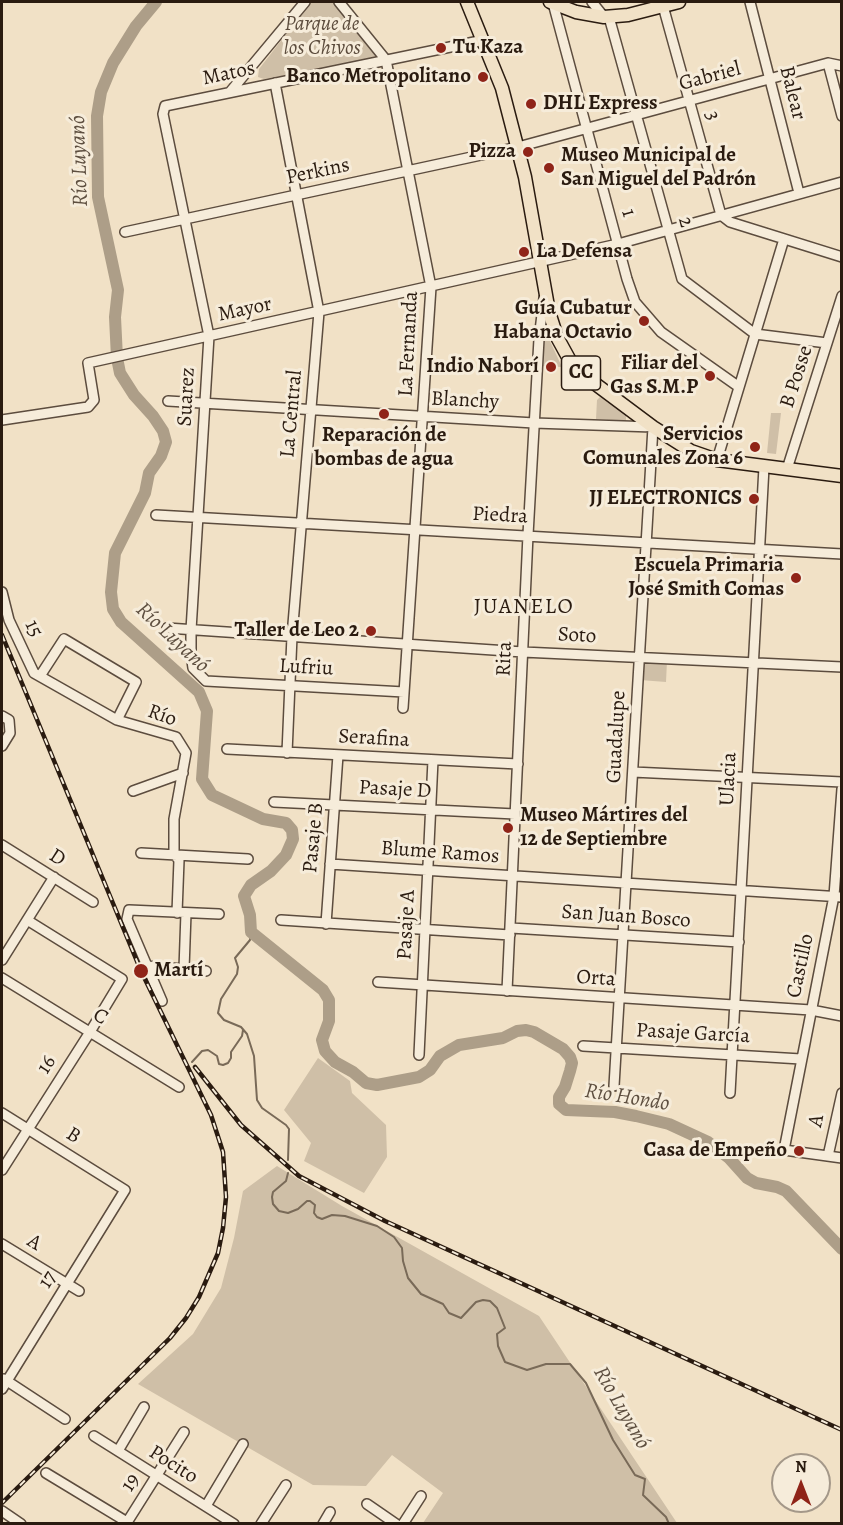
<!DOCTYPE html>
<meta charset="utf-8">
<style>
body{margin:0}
#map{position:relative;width:843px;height:1525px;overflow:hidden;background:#f1e1c6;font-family:Alegreya,serif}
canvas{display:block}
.frame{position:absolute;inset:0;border:3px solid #2a1b10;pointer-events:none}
.north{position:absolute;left:771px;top:1453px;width:60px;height:60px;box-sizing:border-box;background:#f6ecda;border:2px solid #a49889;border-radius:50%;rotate:0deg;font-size:16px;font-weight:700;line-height:24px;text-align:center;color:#2a1b10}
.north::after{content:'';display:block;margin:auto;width:21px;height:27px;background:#8f2418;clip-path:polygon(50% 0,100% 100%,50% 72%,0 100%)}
</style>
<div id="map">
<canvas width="843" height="1525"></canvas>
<div class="frame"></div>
<div class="north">N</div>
</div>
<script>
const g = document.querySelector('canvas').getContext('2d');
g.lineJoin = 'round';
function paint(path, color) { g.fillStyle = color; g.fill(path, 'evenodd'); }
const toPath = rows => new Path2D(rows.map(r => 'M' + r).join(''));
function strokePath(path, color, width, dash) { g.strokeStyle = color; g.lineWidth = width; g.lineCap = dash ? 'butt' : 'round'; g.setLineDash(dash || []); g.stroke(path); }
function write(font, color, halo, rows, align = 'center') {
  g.font = font + ' Alegreya,serif'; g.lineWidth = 6; g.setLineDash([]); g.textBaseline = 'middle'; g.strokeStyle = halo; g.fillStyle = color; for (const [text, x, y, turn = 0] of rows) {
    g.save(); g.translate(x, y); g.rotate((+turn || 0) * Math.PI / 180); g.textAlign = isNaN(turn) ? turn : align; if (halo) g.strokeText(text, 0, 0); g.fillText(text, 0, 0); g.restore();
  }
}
paint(toPath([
 [311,2,335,2,377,53,376,58,373,60,264,79,258,77,259,69],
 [547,337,549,339,562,367,539,366,541,340],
 [600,397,626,415,626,421,596,419,597,400],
 [771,413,781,413,776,454,767,453],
 [641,660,667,661,666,682,640,680],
 [318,1058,350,1081,352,1093,386,1125,387,1157,364,1193,304,1161,311,1143,284,1110],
 [277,1166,342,1206,539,1316,677,1523,423,1523,443,1493,392,1455,366,1486,313,1485,138,1384,193,1334,221,1288,234,1238,243,1191]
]), '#cfbfa7');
strokePath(toPath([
 [251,932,250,940,235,958,238,967,237,974,221,999,218,1013,224,1020,241,1027,247,1034,254,1056,257,1100,262,1108,286,1125,289,1129,288,1160],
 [192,1062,202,1051,208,1050,217,1056,219,1064,223,1065,228,1063,231,1058,231,1052,242,1036,243,1030],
 [288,1173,286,1181,273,1192,272,1197,273,1204,279,1211,288,1213,298,1209,307,1201,310,1201,315,1205,314,1213,317,1217,322,1219,332,1215,345,1216,377,1226,394,1237,402,1248,403,1261,408,1278,421,1294,443,1304,449,1313,461,1318,476,1302,483,1300,490,1301,497,1308,505,1328,497,1334,498,1346,505,1362,527,1370,546,1364,570,1364,586,1383,613,1440,635,1475,645,1479,643,1495,666,1517,669,1524]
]), '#796a58', 2);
strokePath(toPath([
 [156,2,136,26,113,63,101,92,97,116,98,197,118,290,115,317,117,358,120,373,134,395,153,416,163,431,166,442,161,456,149,473,145,493,115,553,111,592,113,609,121,622,199,692,207,711,202,779,212,795,263,819,286,823,292,830,293,839,286,855,271,871,251,885,244,896,250,915,251,932,323,990,329,1000,329,1021,322,1040,325,1051,335,1062,353,1072,366,1083,377,1085,419,1077,430,1070,440,1056,459,1045,503,1038,517,1031,526,1030,534,1032,563,1049,570,1057,572,1063,570,1071,565,1087,559,1097,559,1104,566,1110,615,1112,636,1116,669,1124,708,1142,729,1158,747,1178,756,1183,777,1187,786,1191,842,1249]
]), '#ad9e88', 12);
const minor = toPath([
 [339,2,386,60,431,287,403,708],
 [592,2,604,17],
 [750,2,799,193],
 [553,3,627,279,635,302,661,332,739,387],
 [663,6,721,215,730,222,842,257],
 [609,17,682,279,755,334,827,343],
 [828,63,842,116],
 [275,83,319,312,292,636,287,753],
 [230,92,305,2],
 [125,232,518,147,828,63,842,66],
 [168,401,534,423,653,427,614,1086],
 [2,420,88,407,94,400,88,363,618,244,842,182],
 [717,460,784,239],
 [787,469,842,296],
 [156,515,842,554],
 [2,592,9,620,34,673,117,720,176,737,186,753,174,819,174,854,179,860,177,913],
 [167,628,523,652,842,667],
 [40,676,64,639,136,682,117,720],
 [404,692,206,681,193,668,191,654,191,630,209,336,163,114,165,106,484,40],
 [2,716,9,720,10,733,2,746],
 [227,749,518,764],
 [633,772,842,782],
 [842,789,834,896,784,1150,842,1158],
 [133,791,183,773],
 [274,802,515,814],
 [2,845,93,902],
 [141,853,248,859],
 [330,864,842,897],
 [281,920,510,935],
 [326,924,338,755],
 [511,928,739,942],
 [2,960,54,877],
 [147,966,206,971],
 [184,969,186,913],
 [2,978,179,1087],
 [378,982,811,1010,842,1016],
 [507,991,528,535,539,339,544,298],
 [162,1001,127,919,129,910,219,914],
 [583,1046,801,1059],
 [419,1055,433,760],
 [730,1093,764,467],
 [2,1113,125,1190,2,1389],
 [828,1156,842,1093],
 [2,1170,90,1032,122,979,27,920],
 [2,1244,79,1291],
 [4,1379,65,1419],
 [94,1436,234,1524],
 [118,1451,144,1407],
 [46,1473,127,1522],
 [367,1504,396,1524],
 [206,1506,243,1444],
 [2,1511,21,1524],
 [126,1524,184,1432],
 [261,1524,286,1485],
 [323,1524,330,1512],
 [403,1524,421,1496]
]);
const major = toPath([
 [467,2,502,88,525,177,549,312,557,337,574,368,653,427,691,451,717,460,842,476],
 [550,2,576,12,604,17,628,15,679,2]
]);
strokePath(minor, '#5c4c3e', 12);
strokePath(major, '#2a1b10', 15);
strokePath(minor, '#f6ecda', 9);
strokePath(major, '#f1e1c6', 12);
const rail = toPath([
 [2,635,141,971,211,1115,223,1152,226,1197,223,1228,218,1253,199,1297,186,1318,170,1338,2,1503],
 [195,1067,241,1125,299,1176,385,1221,842,1430]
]);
strokePath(rail, '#2a1b10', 4.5);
strokePath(rail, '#f6ecda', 2, [7]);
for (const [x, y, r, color] of [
 [441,48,6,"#8f2418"],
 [483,77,6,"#8f2418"],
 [531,104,6,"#8f2418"],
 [528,152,6,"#8f2418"],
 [549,168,6,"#8f2418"],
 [524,252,6,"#8f2418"],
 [644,321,6,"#8f2418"],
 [551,367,6,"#8f2418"],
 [710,376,6,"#8f2418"],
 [384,414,6,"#8f2418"],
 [755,447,6,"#8f2418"],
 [754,499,6,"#8f2418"],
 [796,578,6,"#8f2418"],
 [371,631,6,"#8f2418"],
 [508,828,6,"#8f2418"],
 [141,971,8,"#8f2418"],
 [799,1151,6,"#8f2418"]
]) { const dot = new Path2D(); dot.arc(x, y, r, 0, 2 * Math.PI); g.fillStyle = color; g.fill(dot); strokePath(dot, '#f6ecda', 2); }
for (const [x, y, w] of [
 [581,373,39]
]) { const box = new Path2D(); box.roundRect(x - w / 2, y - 17, w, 34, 4.5); g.fillStyle = '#f6ecda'; g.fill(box); strokePath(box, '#2a1b10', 1.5); }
write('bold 20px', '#2a1b10', null, [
 ["CC",581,373]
]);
write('italic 21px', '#5c4c3d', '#f6ecda', [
 ["Parque de",322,25],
 ["los Chivos",322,49]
]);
write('bold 21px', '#2a1b10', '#f6ecda', [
 ["Tu Kaza",453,48,"left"],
 ["Banco Metropolitano",471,77],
 ["DHL Express",543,104,"left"],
 ["Pizza",516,152],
 ["Museo Municipal de",561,156,"left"],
 ["San Miguel del Padrón",561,180,"left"],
 ["La Defensa",536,252,"left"],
 ["Guía Cubatur",632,309],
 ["Habana Octavio",632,333],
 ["Filiar del",698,364],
 ["Gas S.M.P",698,388],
 ["Indio Naborí",539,367],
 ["Servicios",743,435],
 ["Comunales Zona 6",743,459],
 ["Reparación de",384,436,"center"],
 ["bombas de agua",384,460,"center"],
 ["JJ ELECTRONICS",742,499],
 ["Escuela Primaria",784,566],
 ["José Smith Comas",784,590],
 ["Taller de Leo 2",359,631],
 ["Museo Mártires del",520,816,"left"],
 ["12 de Septiembre",520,840,"left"],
 ["Martí",154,971,"left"],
 ["Casa de Empeño",787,1151]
], 'right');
write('21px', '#2a1b10', '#f6ecda', [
 ["Matos",229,74,-12],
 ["Gabriel",710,77,-15],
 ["Balear",792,93,76],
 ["3",712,116,75],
 ["Perkins",318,172,-12],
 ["1",628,213,74],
 ["2",685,222,74],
 ["Mayor",245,310,-12],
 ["La Fernanda",409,344,-87],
 ["B Posse",797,377,-72],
 ["Suarez",187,397,-87],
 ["Blanchy",465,401,3],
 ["La Central",292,414,-85],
 ["Piedra",500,516,3],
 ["15",33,629,65],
 ["Soto",577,636,3],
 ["Rita",505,659,-88],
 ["Lufriu",306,668,3],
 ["Río",162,716,20],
 ["Guadalupe",617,737,-87],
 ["Serafina",374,739,3],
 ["Ulacia",729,779,-87],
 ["Pasaje D",395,790,3],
 ["Pasaje B",314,838,-85],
 ["Blume Ramos",440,853,4],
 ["D",57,858,32],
 ["San Juan Bosco",626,917,4],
 ["Pasaje A",407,925,-87],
 ["Castillo",801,966,-78],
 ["Orta",596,979,4],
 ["C",100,1017,32],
 ["Pasaje García",693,1034,3],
 ["16",47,1065,-57],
 ["A",817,1121,-78],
 ["B",73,1136,32],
 ["A",34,1243,31],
 ["17",48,1280,-58],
 ["Pocito",173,1465,32],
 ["19",131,1483,-57]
]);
write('italic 22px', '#5e4f40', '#f6ecda', [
 ["Río Luyanó",80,161,-92],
 ["Río Luyanó",172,638,43],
 ["Río Hondo",627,1098,9],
 ["Río Luyanó",621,1408,60]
]);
g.letterSpacing = '1.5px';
write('22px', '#2a1b10', '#f6ecda', [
 ["JUANELO",524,608]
]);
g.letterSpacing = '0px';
</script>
